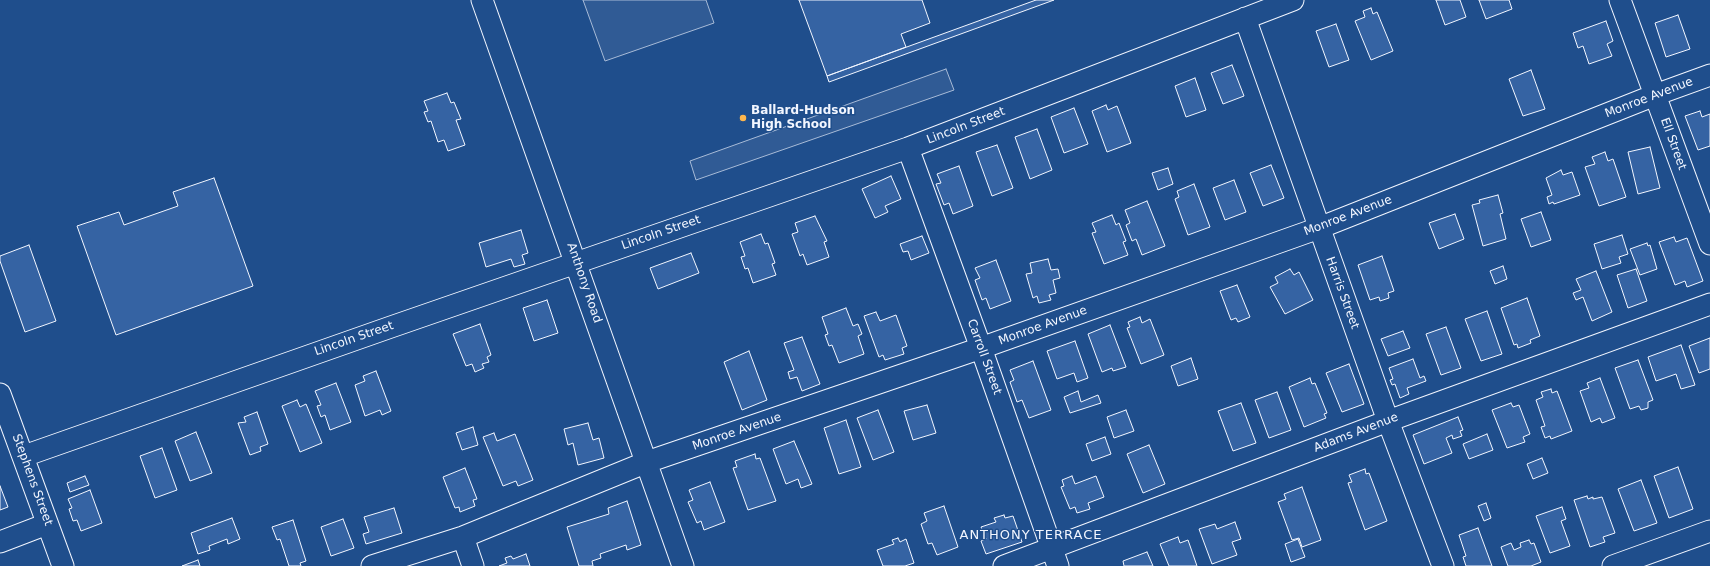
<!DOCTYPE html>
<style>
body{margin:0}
canvas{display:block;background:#1f4e8c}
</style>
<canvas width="1710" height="566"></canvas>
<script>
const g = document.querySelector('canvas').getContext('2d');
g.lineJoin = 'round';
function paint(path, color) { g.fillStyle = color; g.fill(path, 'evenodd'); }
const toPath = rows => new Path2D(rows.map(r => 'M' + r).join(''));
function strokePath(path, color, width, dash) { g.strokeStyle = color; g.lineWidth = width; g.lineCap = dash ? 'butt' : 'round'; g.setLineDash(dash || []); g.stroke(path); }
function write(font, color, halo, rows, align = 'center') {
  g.font = font + ' "DejaVu Sans",sans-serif'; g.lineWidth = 3; g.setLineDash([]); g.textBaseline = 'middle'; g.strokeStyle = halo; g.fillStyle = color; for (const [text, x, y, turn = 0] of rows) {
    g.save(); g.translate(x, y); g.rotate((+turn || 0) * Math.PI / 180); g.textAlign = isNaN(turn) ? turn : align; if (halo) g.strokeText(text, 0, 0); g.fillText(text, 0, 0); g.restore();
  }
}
const parking = toPath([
 [583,0,706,0,714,23,605,61,583,0],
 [946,69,954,90,696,180,690,161,946,69]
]);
paint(parking, '#305b95');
strokePath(parking, '#a8bbd7', 1);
const building = toPath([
 [799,0,922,0,930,23,901,34,906,47,827,76,799,0],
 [1036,0,1054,0,829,82,827,76,1036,0],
 [1436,0,1460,0,1466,17,1445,25,1436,0],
 [1479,0,1509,0,1512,9,1486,19,1479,0],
 [1371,8,1373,14,1377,12,1393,51,1371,60,1355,21,1365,17,1363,11,1371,8],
 [1678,15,1690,49,1666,57,1655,23,1678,15],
 [1606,21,1613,41,1607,44,1612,56,1589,64,1583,46,1578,48,1573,33,1606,21],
 [1336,24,1349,60,1329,67,1316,31,1336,24],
 [1232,65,1244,96,1223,104,1211,73,1232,65],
 [1531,70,1545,109,1523,116,1509,79,1531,70],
 [1195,78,1206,110,1186,117,1175,86,1195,78],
 [447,93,451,103,454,102,461,119,456,120,465,145,448,151,444,140,438,142,431,121,428,122,424,112,428,111,424,101,447,93],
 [1106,105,1108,110,1117,106,1131,143,1107,152,1092,111,1106,105],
 [1074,108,1088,144,1064,153,1051,117,1074,108],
 [1700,111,1702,117,1710,114,1710,146,1698,150,1685,116,1700,111],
 [1037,129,1052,170,1030,179,1015,137,1037,129],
 [997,145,1013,188,992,196,976,152,997,145],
 [1650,147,1660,188,1638,194,1628,152,1650,147],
 [1605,152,1608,161,1613,159,1626,197,1599,206,1585,167,1595,164,1592,157,1605,152],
 [1271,165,1284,198,1263,206,1250,173,1271,165],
 [959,166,973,206,953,214,949,203,944,205,936,184,941,183,937,174,959,166],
 [1168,168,1173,184,1158,190,1152,173,1168,168],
 [1561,170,1563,175,1572,172,1580,195,1554,204,1553,202,1549,204,1547,197,1552,195,1546,178,1561,170],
 [891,176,901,199,885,206,888,212,875,218,862,189,891,176],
 [214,178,253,286,116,335,77,226,119,212,124,225,178,206,173,192,214,178],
 [1234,180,1246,212,1225,220,1213,188,1234,180],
 [1194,184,1210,227,1188,235,1175,199,1179,197,1177,191,1194,184],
 [1498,195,1503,213,1500,214,1506,239,1483,246,1472,205,1480,203,1479,200,1498,195],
 [1147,201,1165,246,1142,255,1136,239,1132,241,1126,225,1130,223,1125,210,1147,201],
 [1541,212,1551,240,1531,247,1521,219,1541,212],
 [1455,214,1464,239,1439,249,1429,223,1455,214],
 [1112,215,1116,225,1119,223,1126,241,1123,242,1128,255,1104,264,1092,233,1096,232,1092,223,1112,215],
 [815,216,827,241,824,242,829,257,807,265,803,254,800,256,792,234,798,232,795,223,815,216],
 [521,230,528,253,522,255,525,264,514,267,511,259,486,267,479,243,521,230],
 [761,234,765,244,768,243,775,263,772,264,776,275,753,283,748,268,745,269,741,257,745,256,740,242,761,234],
 [1622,235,1628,254,1619,257,1621,263,1602,269,1594,244,1622,235],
 [922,236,929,253,911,260,908,251,903,252,900,244,922,236],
 [1674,237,1676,242,1687,238,1703,281,1687,287,1685,281,1675,285,1659,242,1674,237],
 [1647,243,1648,246,1650,245,1657,269,1640,275,1630,249,1647,243],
 [29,245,56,321,25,332,0,261,0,256,29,245],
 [691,253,699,273,658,289,650,268,691,253],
 [1382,256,1394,291,1388,293,1389,298,1380,301,1379,297,1370,300,1358,265,1382,256],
 [1048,259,1051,270,1058,269,1060,278,1053,280,1056,293,1049,295,1051,300,1039,303,1037,296,1033,298,1026,274,1032,273,1030,263,1048,259],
 [996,260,1011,301,990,309,986,298,982,300,975,280,980,278,975,268,996,260],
 [1503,266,1507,279,1495,284,1490,271,1503,266],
 [1290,269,1294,275,1299,272,1313,300,1285,314,1270,287,1278,283,1275,277,1290,269],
 [1636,269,1647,301,1628,308,1617,275,1636,269],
 [1596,271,1612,312,1592,321,1583,297,1576,300,1573,293,1581,290,1576,279,1596,271],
 [1237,285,1250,317,1238,322,1236,318,1231,320,1220,291,1237,285],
 [1527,298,1540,336,1530,340,1531,343,1518,348,1517,344,1514,345,1501,308,1527,298],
 [547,300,558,333,534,341,523,308,547,300],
 [846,308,853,326,858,324,862,334,858,336,864,354,839,363,832,345,829,346,825,335,828,334,822,317,846,308],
 [1487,311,1502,354,1481,361,1465,319,1487,311],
 [876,312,880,321,896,315,907,346,902,348,904,354,885,360,883,355,879,357,864,316,876,312],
 [1140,317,1142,323,1150,319,1164,355,1141,364,1127,328,1130,327,1128,322,1140,317],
 [480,324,491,355,487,357,489,362,482,364,484,368,475,372,472,364,466,366,453,334,480,324],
 [1110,325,1126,367,1113,371,1112,368,1102,372,1088,334,1110,325],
 [1446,327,1461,368,1441,375,1426,334,1446,327],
 [1403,331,1410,348,1388,356,1381,339,1403,331],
 [802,337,820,384,802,391,797,377,790,379,788,372,794,370,784,343,802,337],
 [1710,338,1710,369,1699,373,1689,346,1710,338],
 [1075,341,1088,378,1077,382,1074,373,1057,379,1047,351,1075,341],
 [1681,345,1695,385,1681,389,1676,374,1656,381,1648,357,1681,345],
 [749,351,767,400,742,410,724,362,749,351],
 [1191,358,1198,379,1178,386,1171,366,1191,358],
 [1413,359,1420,378,1424,376,1426,381,1407,388,1409,394,1400,398,1395,384,1392,385,1390,380,1393,379,1389,368,1413,359],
 [1638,360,1653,400,1648,402,1648,408,1641,410,1639,406,1630,409,1615,368,1638,360],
 [1033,361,1051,410,1029,418,1022,400,1017,402,1010,382,1014,380,1010,370,1033,361],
 [1349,364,1364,404,1342,412,1326,373,1349,364],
 [376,371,391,411,382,415,380,410,365,416,355,385,365,381,363,376,376,371],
 [1310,378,1312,384,1315,383,1327,413,1324,414,1326,418,1304,427,1289,387,1310,378],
 [1600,378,1615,418,1602,423,1600,418,1591,422,1580,391,1589,388,1587,383,1600,378],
 [336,383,351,422,330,430,325,415,321,417,317,406,321,405,315,391,336,383],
 [1551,389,1552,393,1557,391,1572,431,1551,439,1550,436,1545,438,1541,427,1545,426,1536,400,1543,397,1541,392,1551,389],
 [1078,391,1081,402,1098,395,1101,403,1070,413,1064,397,1078,391],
 [1277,392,1291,430,1269,438,1255,400,1277,392],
 [297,400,300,407,306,404,322,443,300,452,282,406,297,400],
 [1241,403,1256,443,1233,451,1218,411,1241,403],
 [1511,403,1513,407,1519,405,1530,434,1523,437,1525,442,1507,448,1492,410,1511,403],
 [927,405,936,433,913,440,904,411,927,405],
 [878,410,894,452,873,460,857,418,878,410],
 [1126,410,1134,431,1114,438,1107,417,1126,410],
 [257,412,268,444,260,447,261,451,250,455,238,423,246,422,244,417,257,412],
 [1458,417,1463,430,1460,431,1462,436,1453,439,1452,435,1446,438,1452,453,1424,464,1413,435,1458,417],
 [846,420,861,467,839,474,824,428,846,420],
 [588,423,593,440,599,438,604,458,578,465,573,443,568,445,564,429,588,423],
 [473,427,478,445,462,450,456,433,473,427],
 [196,432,212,473,190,481,175,441,196,432],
 [494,433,497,441,515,434,533,480,518,486,516,481,503,486,483,437,494,433],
 [1487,434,1493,450,1469,459,1463,444,1487,434],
 [1105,437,1111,454,1092,461,1086,444,1105,437],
 [794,441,812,484,801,488,798,479,786,484,773,449,794,441],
 [1149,445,1165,484,1143,493,1127,454,1149,445],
 [162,448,177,490,155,498,140,456,162,448],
 [755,454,756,459,760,458,776,501,748,510,733,468,737,467,735,461,755,454],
 [1542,458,1548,473,1533,479,1527,464,1542,458],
 [1678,467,1693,509,1669,518,1654,476,1678,467],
 [465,468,477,499,473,500,475,506,460,512,459,507,455,508,443,477,465,468],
 [1365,469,1366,474,1369,473,1387,521,1365,530,1348,483,1352,482,1349,475,1365,469],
 [85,476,89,485,70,492,67,483,85,476],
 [1072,476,1075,484,1096,476,1104,497,1088,503,1090,509,1077,513,1075,507,1070,509,1061,487,1064,486,1062,480,1072,476],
 [1641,480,1657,523,1634,531,1618,489,1641,480],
 [710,482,725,522,704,530,701,521,697,523,688,502,693,500,689,490,710,482],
 [0,486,8,507,0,510,0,486],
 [1302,487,1321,540,1302,547,1299,538,1292,540,1278,502,1286,499,1284,494,1302,487],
 [90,490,102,523,81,531,77,520,73,521,69,509,72,508,68,499,90,490],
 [1587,496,1588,499,1593,497,1593,499,1602,497,1615,533,1603,537,1605,542,1590,547,1574,500,1587,496],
 [627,501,641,545,627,550,626,545,600,554,601,558,592,561,593,566,579,566,567,527,609,514,608,508,627,501],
 [1486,503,1491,518,1484,521,1478,506,1486,503],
 [944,506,958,547,937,555,932,543,928,544,921,524,927,521,924,513,944,506],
 [1562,507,1566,519,1561,521,1570,546,1550,553,1536,516,1562,507],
 [394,508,402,533,366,544,363,534,369,532,364,517,394,508],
 [1004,515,1005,518,1013,516,1022,542,986,554,981,541,986,539,981,527,996,522,994,518,1004,515],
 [232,518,240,539,228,544,227,539,209,546,210,550,198,554,191,533,232,518],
 [343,519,354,548,331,556,321,527,343,519],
 [293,520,306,561,300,563,301,566,289,566,280,539,277,540,272,527,293,520],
 [1235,522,1241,539,1232,542,1237,555,1212,564,1199,529,1215,524,1217,529,1235,522],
 [1478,528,1492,566,1466,566,1463,557,1466,556,1459,535,1478,528],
 [1178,537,1180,543,1188,540,1197,566,1169,566,1160,544,1178,537],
 [898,538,900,542,906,539,914,563,905,566,883,566,877,550,894,544,892,540,898,538],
 [1298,539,1305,557,1291,562,1285,544,1298,539],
 [1529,540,1531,544,1534,543,1541,562,1531,566,1508,566,1501,547,1511,543,1514,550,1521,547,1520,543,1529,540],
 [1147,552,1153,566,1124,566,1123,561,1147,552],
 [526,554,530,566,499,566,507,563,505,558,511,556,513,559,526,554],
 [198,560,200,566,182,566,198,560]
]);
paint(building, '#3563a3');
strokePath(building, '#f2f6ff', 1);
const minor = toPath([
 [482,0,683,566],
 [1620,0,1710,244],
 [1245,18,1388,421,1443,566],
 [908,148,981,348,1058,566],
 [0,394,63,566],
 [24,456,388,328,908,148,1293,0],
 [463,537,473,566],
 [0,542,47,524],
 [372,566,463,537,647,462,981,348,1319,228,1655,95,1710,75],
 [1004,566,1388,421,1710,304],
 [1613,566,1710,531]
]);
strokePath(minor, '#f2f6ff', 23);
strokePath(minor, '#1f4e8c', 21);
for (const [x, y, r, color] of [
 [743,118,4,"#ffb74d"]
]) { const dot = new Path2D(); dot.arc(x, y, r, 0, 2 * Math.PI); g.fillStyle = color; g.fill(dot); strokePath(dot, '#1f4e8c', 1.5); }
write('12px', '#f2f6ff', '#1f4e8c', [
 ["Monroe Avenue",1649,98,-21],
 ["Lincoln Street",966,126,-21],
 ["Ell Street",1673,144,70],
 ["Monroe Avenue",1348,216,-21],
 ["Lincoln Street",661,233,-19],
 ["Anthony Road",584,283,71],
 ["Harris Street",1342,293,70],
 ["Monroe Avenue",1043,326,-20],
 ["Lincoln Street",354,339,-19],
 ["Carroll Street",984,357,70],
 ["Monroe Avenue",737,432,-19],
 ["Adams Avenue",1356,433,-21],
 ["Stephens Street",32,480,70]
]);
write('bold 12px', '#f2f6ff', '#1f4e8c', [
 ["Ballard-Hudson",751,111],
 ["High School",751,125]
], 'left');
g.letterSpacing = '1px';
write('13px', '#f2f6ff', '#1f4e8c', [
 ["ANTHONY TERRACE",1031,536]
]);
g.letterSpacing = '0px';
</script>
